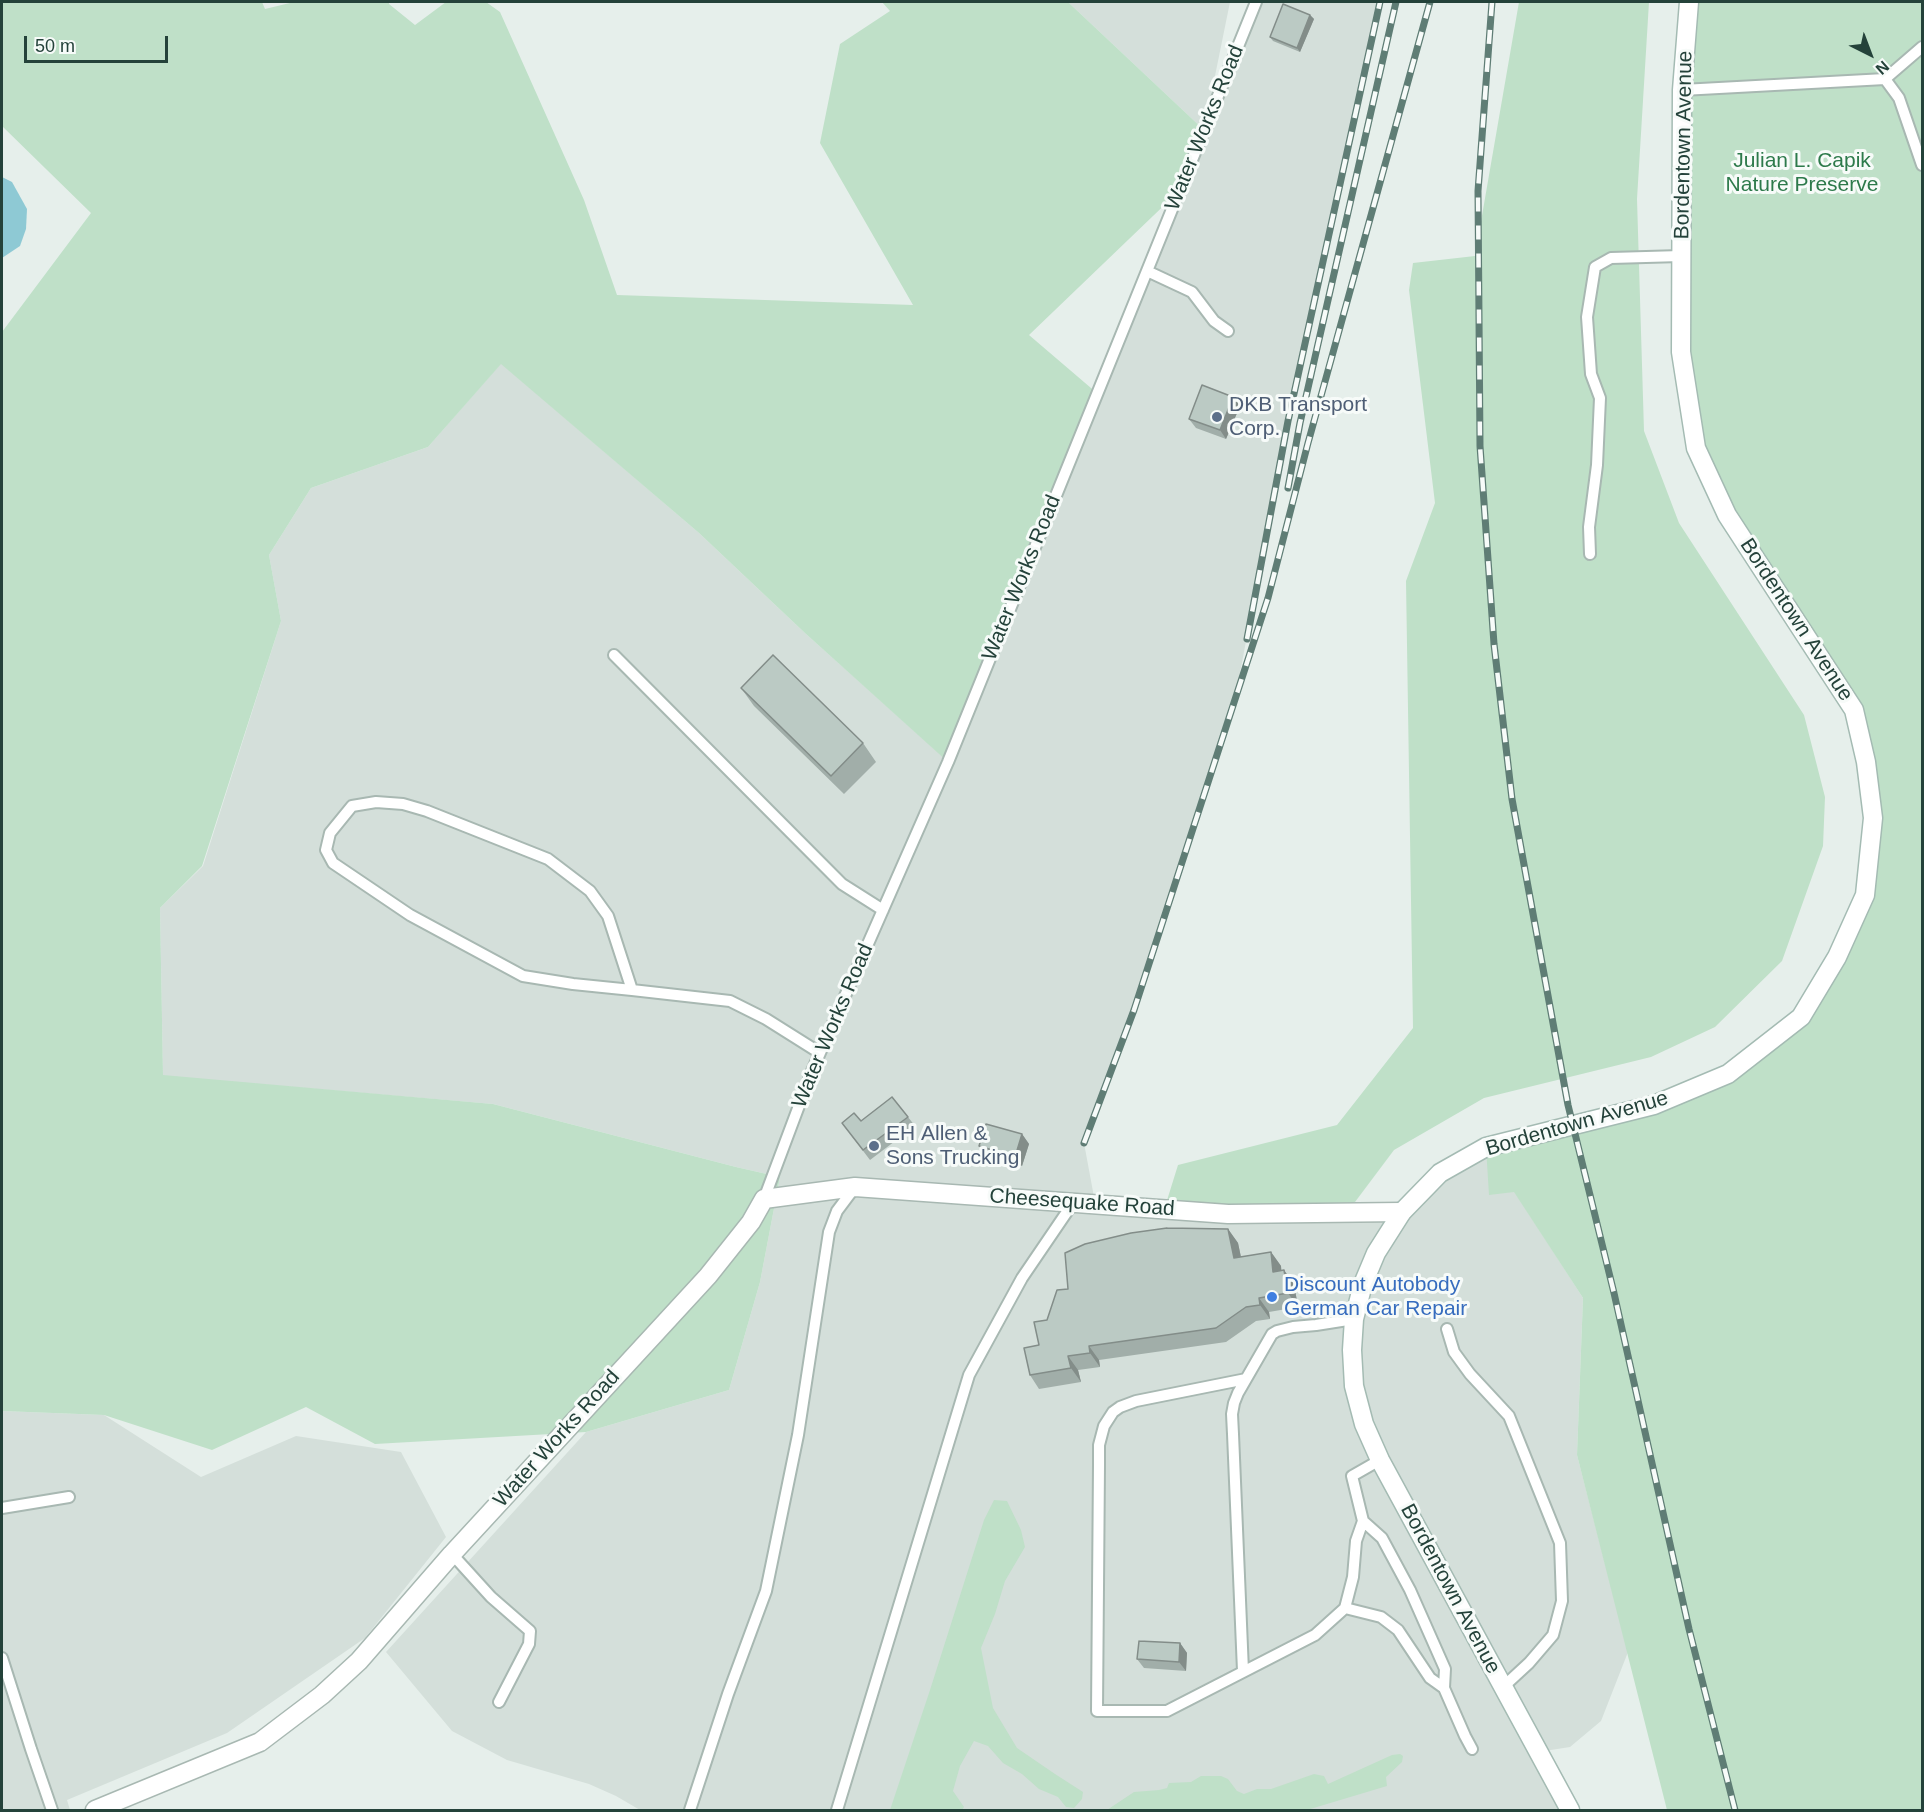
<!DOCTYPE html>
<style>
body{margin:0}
#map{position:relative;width:1924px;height:1812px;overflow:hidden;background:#e6efeb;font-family:Helvetica,sans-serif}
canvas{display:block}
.frame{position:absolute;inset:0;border:3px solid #24423a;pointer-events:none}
.north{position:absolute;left:1840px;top:24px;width:60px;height:60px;-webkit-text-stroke:4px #f7fbf9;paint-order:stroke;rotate:138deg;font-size:16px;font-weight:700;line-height:24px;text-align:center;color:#24423a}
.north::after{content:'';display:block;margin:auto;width:21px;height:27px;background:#24423a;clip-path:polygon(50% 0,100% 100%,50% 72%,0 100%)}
.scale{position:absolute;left:24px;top:36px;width:144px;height:27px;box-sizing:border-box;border:3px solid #24423a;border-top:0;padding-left:8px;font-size:18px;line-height:21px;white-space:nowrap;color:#24423a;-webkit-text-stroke:4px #f7fbf9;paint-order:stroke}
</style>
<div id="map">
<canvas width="1924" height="1812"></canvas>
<div class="frame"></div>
<div class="north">N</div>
<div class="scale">50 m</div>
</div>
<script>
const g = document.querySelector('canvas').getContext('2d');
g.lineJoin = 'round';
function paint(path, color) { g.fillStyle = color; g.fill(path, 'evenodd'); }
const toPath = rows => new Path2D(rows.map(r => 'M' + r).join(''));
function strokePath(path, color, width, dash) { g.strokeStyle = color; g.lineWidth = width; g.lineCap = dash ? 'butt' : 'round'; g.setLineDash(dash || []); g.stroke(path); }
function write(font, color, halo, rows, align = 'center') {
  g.font = font + ' Helvetica,sans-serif'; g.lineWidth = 6; g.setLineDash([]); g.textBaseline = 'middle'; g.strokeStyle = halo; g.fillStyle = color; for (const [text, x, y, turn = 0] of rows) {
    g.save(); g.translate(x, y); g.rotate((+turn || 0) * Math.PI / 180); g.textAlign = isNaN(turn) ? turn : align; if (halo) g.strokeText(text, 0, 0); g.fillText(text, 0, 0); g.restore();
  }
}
paint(toPath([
 [1068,2,1230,2,1204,130],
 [1259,2,1380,2,1288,421,1235,699,1134,1010,1084,1143,1094,1197,1402,1212,1486,1147,1583,1298,1577,1455,1628,1652,1601,1721,1570,1747,1538,1752,1570,1810,640,1810,616,1796,589,1784,507,1760,452,1731,386,1652,586,1432,729,1390,760,1282,780,1177,736,1167,493,1104,163,1076,160,908,203,866,281,621,269,555,311,488,428,447,501,363,699,533,806,634,948,761],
 [2,1411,104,1415,201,1477,296,1436,401,1452,446,1537,365,1638,227,1733,67,1800,70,1810,2,1810]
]), '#d4dfda');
paint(toPath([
 [2,2,262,2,265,9,294,2,389,2,389,4,415,25,446,2,486,2,500,12,584,200,617,295,913,305,820,143,840,44,890,11,882,2,1068,2,1204,130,1178,192,1029,335,1098,394,948,762,806,634,699,533,501,364,428,447,311,488,269,555,281,621,202,866,160,908,163,1075,493,1104,736,1167,780,1177,760,1282,729,1390,586,1432,375,1444,306,1407,212,1450,104,1415,2,1411,2,332,91,213,2,126],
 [1519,2,1649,2,1637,199,1644,431,1679,523,1804,715,1825,797,1823,846,1782,961,1715,1027,1651,1057,1484,1098,1394,1150,1349,1210,1164,1210,1178,1165,1337,1125,1413,1028,1406,581,1435,503,1409,290,1413,263,1475,256],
 [1689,2,1922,2,1922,1810,1667,1810,1577,1455,1583,1298,1514,1192,1489,1195,1486,1147,1728,1074,1801,1017,1865,895,1873,818,1854,710,1696,448,1681,352],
 [994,1500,1007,1501,1021,1530,1025,1547,1005,1581,995,1614,981,1648,993,1708,1017,1748,1055,1774,1083,1792,1082,1799,1074,1808,1066,1807,1058,1797,1039,1789,1022,1774,1003,1763,988,1746,974,1741,960,1766,953,1791,964,1807,962,1810,890,1810,930,1690,984,1520],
 [1400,1754,1403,1756,1402,1762,1386,1777,1387,1786,1307,1810,1107,1810,1134,1792,1159,1790,1167,1788,1169,1783,1191,1782,1201,1776,1221,1776,1228,1779,1237,1791,1244,1794,1257,1789,1271,1789,1314,1774,1324,1776,1328,1784,1392,1755]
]), '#bfe0c8');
paint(toPath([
 [2,177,12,182,27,209,26,229,20,246,2,258]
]), '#8ec9d4');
const lane = toPath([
 [1885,79,1922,47],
 [1682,90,1885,79,1899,98,1922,165],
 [1147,271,1192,292,1214,321,1228,331],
 [1590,554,1589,527,1597,465,1600,398,1591,374,1587,317,1595,267,1611,258,1681,256],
 [614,655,842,884,883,910],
 [632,990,608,916,590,891,548,859,427,811,403,804,376,802,352,806,330,833,326,850,333,863,410,915,523,976,573,984,632,990,730,1001,766,1019,820,1053],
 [764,1199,812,1071,948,762,1256,2],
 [1447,1329,1454,1352,1470,1374,1509,1416,1560,1543,1562,1601,1553,1635,1529,1663,1503,1687],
 [1246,1379,1136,1401,1120,1407,1113,1412,1104,1426,1099,1445,1099,1465,1097,1711,1167,1711,1315,1635,1345,1608,1353,1577,1356,1541,1363,1521,1352,1476,1380,1460],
 [2,1508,69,1497],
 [1363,1521,1382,1538,1410,1590,1445,1669,1444,1688,1465,1736,1472,1749],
 [452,1554,491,1597,530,1631,529,1644,499,1702],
 [1345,1608,1381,1617,1398,1630,1430,1678,1444,1688],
 [2,1658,31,1749,52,1810],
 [1243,1671,1233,1434,1232,1414,1234,1403,1238,1393,1272,1334,1277,1331,1293,1327,1316,1325,1354,1319],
 [690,1810,728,1694,766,1591,798,1435,829,1232,837,1211,855,1187],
 [837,1810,969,1375,1022,1278,1073,1203]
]);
const street = toPath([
 [95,1810,260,1742,322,1695,359,1661,452,1554,708,1276,751,1222,764,1199,855,1187,1228,1214,1402,1212]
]);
const secondary = toPath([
 [1570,1810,1380,1460,1364,1424,1354,1386,1352,1350,1354,1319,1363,1284,1376,1253,1402,1212,1440,1173,1486,1147,1654,1105,1728,1074,1801,1017,1837,957,1865,895,1873,818,1866,762,1854,710,1727,515,1696,448,1681,352,1682,90,1689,2]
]);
strokePath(lane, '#a8b8b2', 14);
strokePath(street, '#a8b8b2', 21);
strokePath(secondary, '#a4bbb3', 21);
strokePath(lane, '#fff', 10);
strokePath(street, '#fff', 18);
strokePath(secondary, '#fff', 18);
const rail = toPath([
 [1492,2,1478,191,1480,446,1494,644,1512,799,1568,1105,1614,1293,1689,1629,1735,1810],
 [1288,488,1300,423,1396,2],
 [1247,639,1288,421,1380,2],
 [1084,1143,1134,1010,1268,598,1308,443,1430,2]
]);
strokePath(rail, '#5f7d75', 7);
strokePath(rail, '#f7fbf9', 4.5, [14]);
paint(toPath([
 [1310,15,1314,19,1300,52,1273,41,1270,37],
 [1233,397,1240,406,1226,439,1196,428,1189,419],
 [741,688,863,743,876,762,844,794,754,706],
 [908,1117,915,1126,870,1160,842,1123],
 [1022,1134,1029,1144,1022,1166,986,1155,979,1146],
 [1228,1229,1238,1243,1241,1257,1271,1252,1281,1266,1281,1271,1294,1284,1298,1307,1269,1312,1270,1319,1256,1321,1226,1342,1099,1360,1100,1367,1078,1370,1081,1382,1039,1389,1030,1375,1047,1320,1068,1289],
 [1180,1643,1187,1653,1186,1671,1144,1668,1137,1659]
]), '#a1aea9');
paint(toPath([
 [1310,15,1314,19,1300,52,1297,48],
 [1233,397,1240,406,1226,439,1220,430],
 [1022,1134,1029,1144,1022,1166,1015,1157],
 [1228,1229,1238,1243,1244,1272,1234,1258],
 [1271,1252,1281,1266,1283,1286,1273,1272],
 [1284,1270,1294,1284,1298,1307,1288,1293],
 [1259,1298,1269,1312,1270,1319,1260,1305],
 [1089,1346,1099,1360,1100,1367,1090,1353],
 [1068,1356,1078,1370,1081,1382,1071,1368],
 [1180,1643,1187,1653,1186,1671,1179,1662]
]), '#838d89');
const building = toPath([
 [1283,4,1310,15,1297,48,1270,37,1283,4],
 [1202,385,1233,397,1220,430,1189,419,1202,385],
 [773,655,863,743,831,776,741,688,773,655],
 [892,1097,908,1117,863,1150,842,1123,854,1113,861,1121,892,1097],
 [986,1124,1022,1134,1015,1157,979,1146,986,1124],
 [1167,1228,1228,1229,1234,1258,1271,1252,1273,1272,1284,1270,1288,1293,1259,1298,1260,1305,1246,1307,1216,1328,1089,1346,1090,1353,1068,1356,1071,1368,1030,1375,1024,1348,1039,1345,1034,1322,1047,1320,1057,1290,1068,1289,1065,1253,1085,1244,1131,1233,1167,1228],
 [1139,1641,1180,1643,1179,1662,1137,1659,1139,1641]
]);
paint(building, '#bbcac4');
strokePath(building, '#838d89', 1.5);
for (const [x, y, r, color] of [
 [1217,417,6,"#5c6f8a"],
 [874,1146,6,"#5c6f8a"],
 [1272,1297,6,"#3f7fe0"]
]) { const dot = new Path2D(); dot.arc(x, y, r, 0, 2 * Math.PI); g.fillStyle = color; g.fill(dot); strokePath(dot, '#f7fbf9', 2); }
write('21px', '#24423a', '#f7fbf9', [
 ["Water Works Road",1205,128,-68],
 ["Bordentown Avenue",1684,145,-89],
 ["Water Works Road",1022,578,-68],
 ["Bordentown Avenue",1796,620,57],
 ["Water Works Road",833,1026,-67],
 ["Bordentown Avenue",1577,1124,-16],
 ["Cheesequake Road",1082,1203,4],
 ["Water Works Road",557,1439,-48],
 ["Bordentown Avenue",1450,1589,62]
]);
write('21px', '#2d7a4b', '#f7fbf9', [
 ["Julian L. Capik",1802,161],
 ["Nature Preserve",1802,185]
]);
write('21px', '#4e5e75', '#f7fbf9', [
 ["DKB Transport",1229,405],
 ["Corp.",1229,429],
 ["EH Allen &",886,1134],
 ["Sons Trucking",886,1158]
], 'left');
write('21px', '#366cbe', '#f7fbf9', [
 ["Discount Autobody",1284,1285],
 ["German Car Repair",1284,1309]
], 'left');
</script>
